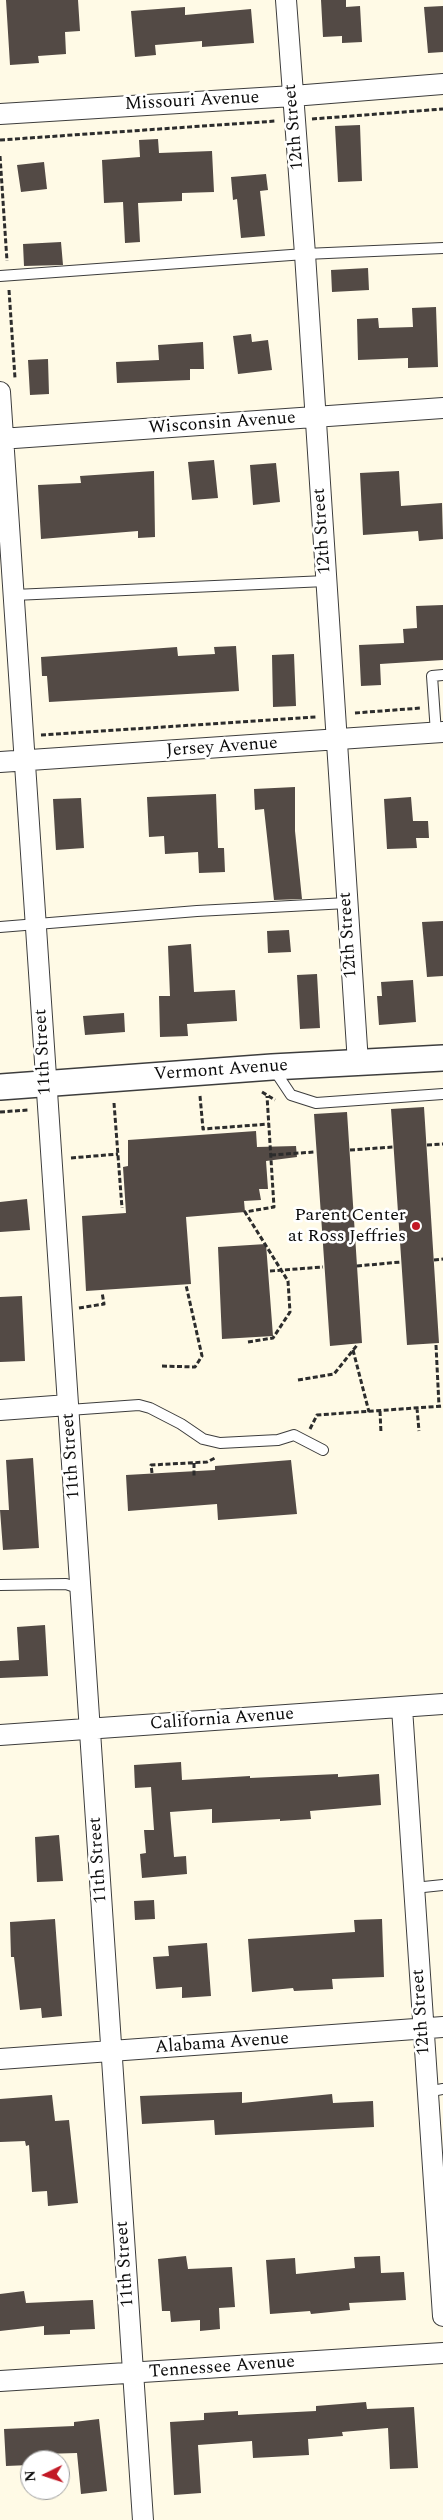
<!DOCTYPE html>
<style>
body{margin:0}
#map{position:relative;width:443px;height:2520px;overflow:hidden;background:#fffae6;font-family:Spectral,serif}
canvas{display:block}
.north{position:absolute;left:20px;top:2450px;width:50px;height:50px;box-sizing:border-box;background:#fff;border:1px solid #9d9d9d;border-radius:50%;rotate:266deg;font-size:14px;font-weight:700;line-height:20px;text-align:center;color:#0a0a0a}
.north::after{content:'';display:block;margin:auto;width:18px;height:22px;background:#c21925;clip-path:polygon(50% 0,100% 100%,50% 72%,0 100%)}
</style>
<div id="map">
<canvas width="443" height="2520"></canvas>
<div class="north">N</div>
</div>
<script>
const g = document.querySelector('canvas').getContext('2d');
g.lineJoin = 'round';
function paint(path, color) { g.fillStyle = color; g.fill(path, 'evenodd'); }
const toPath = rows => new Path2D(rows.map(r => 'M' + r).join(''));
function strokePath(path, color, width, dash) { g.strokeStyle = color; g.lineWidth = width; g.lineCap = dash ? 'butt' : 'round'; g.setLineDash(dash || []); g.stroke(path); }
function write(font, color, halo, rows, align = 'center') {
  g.font = font + ' Spectral,serif'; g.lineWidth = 5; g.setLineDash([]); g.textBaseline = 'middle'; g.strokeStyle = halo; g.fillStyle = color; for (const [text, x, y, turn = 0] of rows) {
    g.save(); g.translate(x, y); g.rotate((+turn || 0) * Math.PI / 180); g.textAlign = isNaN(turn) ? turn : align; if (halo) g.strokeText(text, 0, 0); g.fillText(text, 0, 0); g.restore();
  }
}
paint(toPath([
 [6,0,78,0,80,31,65,32,66,54,38,56,39,63,10,65],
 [321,0,346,0,346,7,360,6,362,42,342,43,342,36,323,37],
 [443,6,443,52,428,53,424,7],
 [185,7,185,15,251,9,254,43,202,47,202,41,155,45,156,55,135,57,131,11],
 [360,125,362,181,338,182,335,126],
 [158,139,159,153,212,151,214,192,182,193,182,201,138,203,140,242,125,243,123,202,104,203,102,160,140,157,139,140],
 [44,162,47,189,21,192,17,165],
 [266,174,268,190,260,191,265,236,241,238,237,199,233,200,231,177],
 [61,242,63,265,24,266,23,244],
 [368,268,369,290,332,292,331,270],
 [436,307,438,367,408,368,408,358,358,360,357,319,378,318,379,328,413,327,412,308],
 [251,334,252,342,268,340,272,370,238,374,233,336],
 [203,342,204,369,190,369,190,380,117,383,116,362,159,360,158,345],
 [48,359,49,394,30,395,28,360],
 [214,460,218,498,192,500,188,462],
 [276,463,280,502,253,505,250,465],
 [154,471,155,537,138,538,138,531,41,539,38,485,81,483,80,476],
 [399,471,401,506,442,503,443,539,419,541,418,531,363,535,360,473],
 [443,605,443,660,380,664,381,685,361,686,359,645,404,643,403,629,417,628,416,606],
 [236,646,239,691,49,702,47,676,42,676,41,657,177,647,178,656,215,654,214,647],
 [294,654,296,706,273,707,272,655],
 [295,787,295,831,302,899,274,900,264,809,255,810,254,789],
 [216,794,218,848,224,848,225,872,199,873,198,852,165,854,164,836,149,837,147,797],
 [411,797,413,821,428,821,429,838,416,838,417,848,387,849,384,799],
 [81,798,84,848,56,850,53,799],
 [443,921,443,976,427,977,422,922],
 [289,930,291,952,268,953,267,931],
 [191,944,194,992,235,990,237,1021,187,1024,188,1036,160,1037,159,996,170,996,168,946],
 [317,974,320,1028,300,1029,297,975],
 [413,980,416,1022,379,1025,377,996,382,996,381,982],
 [124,1013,125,1032,85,1035,83,1016],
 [424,1107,439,1343,407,1345,391,1109],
 [347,1112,362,1343,330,1346,314,1114],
 [256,1131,257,1147,296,1146,297,1157,266,1161,268,1189,259,1189,261,1200,244,1201,245,1212,186,1217,191,1284,86,1291,82,1216,126,1213,123,1167,128,1166,128,1140],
 [27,1199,30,1230,0,1232,0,1202],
 [266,1244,273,1336,222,1339,218,1247],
 [22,1296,25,1361,0,1362,0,1297],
 [33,1458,39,1548,3,1550,0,1510,9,1510,6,1460],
 [291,1460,297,1514,218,1520,217,1504,128,1511,126,1475,215,1470,215,1466],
 [45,1625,48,1676,0,1678,0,1661,19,1660,17,1627],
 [181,1762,182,1780,250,1776,250,1778,338,1774,338,1777,379,1774,381,1805,310,1811,311,1819,280,1821,280,1819,212,1823,212,1809,170,1812,174,1857,186,1856,187,1874,142,1878,140,1854,146,1853,144,1830,154,1830,151,1787,135,1788,134,1765],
 [59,1835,63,1881,37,1882,35,1837],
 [154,1900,155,1919,135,1920,134,1901],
 [55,1919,62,2016,42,2018,41,2008,20,2010,14,1957,11,1957,10,1922],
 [382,1919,384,1977,332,1979,333,1989,294,1991,293,1988,252,1992,248,1939,355,1932,354,1920],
 [207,1943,211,1996,182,1998,182,1987,156,1989,153,1957,169,1956,168,1946],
 [242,2092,242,2103,332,2094,333,2103,373,2101,374,2127,215,2135,214,2120,142,2124,140,2096],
 [52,2095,55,2121,69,2120,78,2203,48,2206,47,2191,32,2192,29,2145,26,2146,25,2141,0,2142,0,2099],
 [186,2256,188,2269,232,2267,235,2307,219,2308,220,2329,200,2331,200,2320,171,2322,170,2311,162,2311,158,2259],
 [380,2256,381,2273,404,2272,406,2300,349,2303,350,2310,311,2314,310,2311,270,2314,266,2260,295,2258,296,2274,355,2268,354,2257],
 [24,2291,26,2303,93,2300,95,2329,70,2330,70,2334,44,2335,44,2326,0,2331,0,2294],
 [366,2402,367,2409,414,2407,418,2468,390,2469,388,2428,342,2432,343,2436,308,2439,309,2455,253,2458,252,2441,198,2445,201,2493,174,2495,170,2422,204,2420,204,2413,238,2411,238,2415,316,2411,316,2406],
 [99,2419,107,2491,81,2494,77,2453,42,2454,42,2460,30,2460,30,2465,6,2466,4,2429,74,2426,74,2422]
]), '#534a45');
const service = toPath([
 [0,276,305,254,443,248],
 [14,595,326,581],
 [436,733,432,676,443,675],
 [0,927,197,911,347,903],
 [273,1068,291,1095,316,1103,443,1094],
 [69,1410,139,1405,150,1408,181,1424,203,1439,220,1443,278,1440,294,1435,323,1450],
 [0,1585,66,1584,81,1589],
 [414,1888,443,1885],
 [427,2092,443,2089]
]);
const minor = toPath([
 [286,0,305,254,358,1063],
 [0,114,293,96,443,84],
 [0,392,143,2520],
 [0,439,443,408],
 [0,762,443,732],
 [0,1410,68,1405],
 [402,1708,443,2316],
 [0,1735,443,1704],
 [0,2059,443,2027],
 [0,2381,443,2353]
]);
const tertiary = toPath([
 [0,1087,272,1067,443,1058]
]);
strokePath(service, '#3d3d3d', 12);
strokePath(minor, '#3d3d3d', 22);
strokePath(tertiary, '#3d3d3d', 28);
strokePath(toPath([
 [312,119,443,109],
 [0,140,276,121],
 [0,156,7,261],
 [9,290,15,378],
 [355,713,421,708],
 [41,735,316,717],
 [262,1092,275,1100],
 [200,1096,203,1129,269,1124],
 [114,1103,122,1208],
 [0,1112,28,1110],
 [427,1145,443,1144],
 [350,1150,393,1147],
 [271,1155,314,1152],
 [71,1158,118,1154],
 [434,1260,443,1259],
 [357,1266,401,1262],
 [270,1271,323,1267],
 [79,1308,104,1304,102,1292],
 [248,1342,273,1338,290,1312,288,1281,245,1212,274,1207,267,1096],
 [436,1345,439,1406],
 [353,1350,369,1412],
 [162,1366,195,1367,202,1356,186,1285],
 [298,1380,334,1374,358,1344],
 [417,1408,419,1431],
 [380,1411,381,1433],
 [310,1429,317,1415,443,1406],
 [194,1463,194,1477],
 [152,1473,151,1465,207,1462,215,1458]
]), '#2c2c2c', 3, [5, 2.5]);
strokePath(service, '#fff', 10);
strokePath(minor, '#fff', 20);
strokePath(tertiary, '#fff', 25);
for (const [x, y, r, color] of [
 [416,1226,5,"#c21925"]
]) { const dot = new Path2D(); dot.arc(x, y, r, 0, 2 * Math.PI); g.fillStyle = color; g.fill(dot); strokePath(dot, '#fff', 2); }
write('18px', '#0a0a0a', '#fff', [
 ["Missouri Avenue",192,102,-3],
 ["12th Street",295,127,-95],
 ["Wisconsin Avenue",222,424,-4],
 ["12th Street",323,531,-94],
 ["Jersey Avenue",222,748,-4],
 ["12th Street",349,935,-94],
 ["11th Street",44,1052,-93],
 ["Vermont Avenue",221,1071,-4],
 ["11th Street",72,1456,-94],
 ["California Avenue",222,1720,-4],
 ["11th Street",99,1860,-94],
 ["12th Street",422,2012,-94],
 ["Alabama Avenue",222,2044,-4],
 ["11th Street",126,2264,-94],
 ["Tennessee Avenue",222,2368,-4]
]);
write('18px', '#0a0a0a', '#fff', [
 ["Parent Center",406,1216],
 ["at Ross Jeffries",406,1237]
], 'right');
</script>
